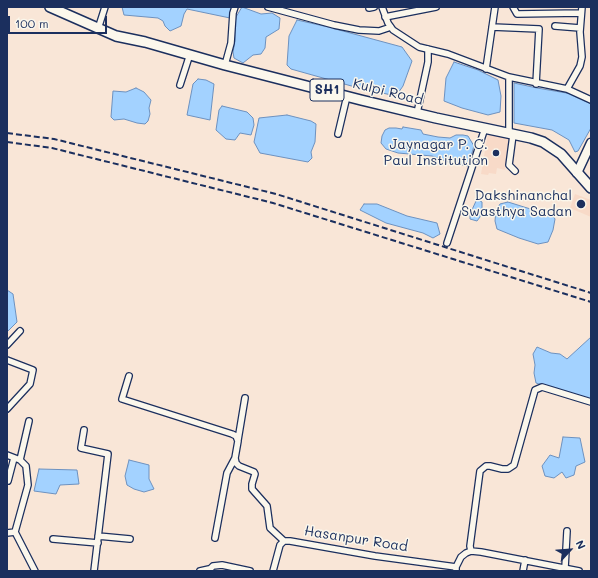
<!DOCTYPE html>
<style>
body{margin:0}
#map{position:relative;width:598px;height:578px;overflow:hidden;background:#f9e6d7;font-family:Mali,sans-serif}
canvas{display:block}
.frame{position:absolute;inset:0;border:8px solid #1b2f5e;pointer-events:none}
.north{position:absolute;left:550px;top:530px;width:40px;height:40px;-webkit-text-stroke:3px #fbf7ec;paint-order:stroke;rotate:64deg;font-size:11px;font-weight:700;line-height:16px;text-align:center;color:#1b2f5e}
.north::after{content:'';display:block;margin:auto;width:14px;height:18px;background:#1b2f5e;clip-path:polygon(50% 0,100% 100%,50% 72%,0 100%)}
.scale{position:absolute;left:8px;top:16px;width:99px;height:18px;box-sizing:border-box;border:2px solid #1b2f5e;border-top:0;padding-left:5px;font-size:12px;line-height:14px;white-space:nowrap;color:#1b2f5e;-webkit-text-stroke:3px #fbf7ec;paint-order:stroke}
</style>
<div id="map">
<canvas width="598" height="578"></canvas>
<div class="frame"></div>
<div class="north">N</div>
<div class="scale">100 m</div>
</div>
<script>
const g = document.querySelector('canvas').getContext('2d');
g.lineJoin = 'round';
function paint(path, color) { g.fillStyle = color; g.fill(path, 'evenodd'); }
const toPath = rows => new Path2D(rows.map(r => 'M' + r).join(''));
function strokePath(path, color, width, dash) { g.strokeStyle = color; g.lineWidth = width; g.lineCap = dash ? 'butt' : 'round'; g.setLineDash(dash || []); g.stroke(path); }
function write(font, color, halo, rows, align = 'center') {
  g.font = font + ' Mali,sans-serif'; g.lineWidth = 3; g.setLineDash([]); g.textBaseline = 'middle'; g.strokeStyle = halo; g.fillStyle = color; for (const [text, x, y, turn = 0] of rows) {
    g.save(); g.translate(x, y); g.rotate((+turn || 0) * Math.PI / 180); g.textAlign = isNaN(turn) ? turn : align; if (halo) g.strokeText(text, 0, 0); g.fillText(text, 0, 0); g.restore();
  }
}
paint(toPath([
 [488,133,510,137,505,170,497,168,496,174,489,173,488,175,481,174],
 [575,194,591,200,591,217,570,208]
]), '#f8dac8');
const water = toPath([
 [122,7,232,7,230,18,187,9,184,14,181,26,170,31,165,26,163,21,158,18,124,15,122,7],
 [242,7,261,14,272,13,280,18,279,29,266,37,265,48,261,54,253,55,243,63,234,58,233,52,235,41,235,24,236,17,242,7],
 [297,20,328,27,402,47,412,61,403,86,396,96,355,87,291,69,287,65,289,36,297,20],
 [454,62,478,70,498,80,501,96,500,112,488,115,462,108,444,101,446,78,454,62],
 [198,79,206,80,214,84,210,120,187,115,193,84,198,79],
 [514,83,537,88,578,95,588,100,591,105,591,128,578,151,575,152,569,140,552,130,514,123,514,83],
 [136,88,144,92,151,100,149,108,150,114,148,121,145,124,137,123,124,119,114,120,111,117,113,91,126,92,136,88],
 [222,106,247,112,253,118,254,125,251,135,240,133,235,140,226,139,216,130,219,110,222,106],
 [287,115,311,121,316,124,315,142,311,152,312,158,308,162,260,153,254,142,259,118,287,115],
 [403,127,421,130,423,134,438,137,450,138,456,135,463,135,468,136,474,146,468,166,448,162,432,156,398,153,386,149,381,143,382,136,385,130,389,128,396,128,402,129,403,127],
 [477,199,482,202,482,208,480,217,477,221,470,219,470,214,477,199],
 [508,202,553,216,555,219,553,230,548,242,538,244,519,238,497,229,495,221,496,210,500,204,508,202],
 [364,204,377,204,407,216,437,223,440,234,433,238,423,233,386,223,360,210,364,204],
 [7,290,13,294,17,322,7,332,7,290],
 [591,337,591,400,536,383,534,373,535,365,533,354,537,347,551,353,560,354,567,359,591,337],
 [563,437,580,438,585,462,576,466,574,475,566,478,562,472,554,478,545,476,542,466,550,455,559,458,563,437],
 [129,460,149,465,149,479,154,489,144,492,134,489,127,485,125,476,129,460],
 [39,469,77,470,79,484,60,485,56,494,34,491,39,469]
]);
paint(water, '#a3d2ff');
strokePath(water, '#6d91bf', 1);
const minor = toPath([
 [268,7,334,25,359,30,379,31,391,27],
 [369,7,369,8,374,7],
 [382,7,388,23,393,30,419,47,448,54,509,77,567,89,591,100],
 [513,7,517,14,581,13],
 [385,17,436,7],
 [555,26,580,28],
 [492,27,539,29,536,84],
 [98,29,105,7],
 [225,65,231,43,233,13,235,7],
 [486,69,495,7],
 [509,77,509,134],
 [180,85,190,54],
 [567,89,580,66,582,57,580,32,582,7],
 [417,113,428,62,428,49],
 [338,134,347,96],
 [513,135,509,165,515,171],
 [447,243,485,128],
 [7,345,20,331],
 [7,360,33,370,30,384,7,409],
 [129,376,122,399,232,434,236,436,238,441,235,458,236,463,239,466,254,472,255,474,252,484,252,489,267,506,270,528,284,541],
 [84,430,81,448,108,454,94,571],
 [238,440,245,398],
 [7,455,20,460,29,421],
 [20,460,26,466,28,485,15,532,35,571],
 [8,481,14,458],
 [7,533,15,532],
 [98,536,130,539],
 [215,538,227,473,235,458],
 [53,539,98,543],
 [471,551,470,546,480,471,486,466,490,466,502,469,508,469,514,465,535,390,542,387,591,402],
 [565,568,567,531],
 [200,571,209,569],
 [208,571,213,566,222,565,250,571],
 [273,571,280,545,284,541,290,541,375,556,456,567],
 [456,571,456,567,461,557,466,553,471,551,481,552,579,571],
 [523,571,525,560]
]);
const secondary = toPath([
 [577,173,591,143]
]);
const primary = toPath([
 [50,7,116,36,145,42,225,65,361,100,436,118,531,138,543,142,561,154,591,188]
]);
strokePath(minor, '#1b2f5e', 8);
strokePath(secondary, '#1b2f5e', 11);
strokePath(primary, '#1b2f5e', 12);
strokePath(minor, '#fbf7ec', 5.5);
strokePath(secondary, '#fbf7ec', 8);
strokePath(primary, '#fbf7ec', 9);
strokePath(toPath([
 [7,133,54,139,276,194,591,293],
 [7,142,52,148,273,203,591,302]
]), '#1b2f5e', 2, [6, 3]);
for (const [x, y, r, color] of [
 [496,153,4,"#1b2f5e"],
 [581,204,5,"#1b2f5e"]
]) { const dot = new Path2D(); dot.arc(x, y, r, 0, 2 * Math.PI); g.fillStyle = color; g.fill(dot); strokePath(dot, '#fbf7ec', 1.5); }
for (const [x, y, w] of [
 [327,90,34]
]) { const box = new Path2D(); box.roundRect(x - w / 2, y - 11, w, 22, 3); g.fillStyle = '#fbf7ec'; g.fill(box); strokePath(box, '#1b2f5e', 1); }
write('bold 13px', '#1b2f5e', null, [
 ["SH1",327,90]
]);
write('14px', '#1b2f5e', '#fbf7ec', [
 ["Kulpi Road",388,92,14],
 ["Hasanpur Road",356,539,9]
]);
write('14px', '#1b2f5e', '#fbf7ec', [
 ["Jaynagar P. C.",488,145],
 ["Paul Institution",488,161],
 ["Dakshinanchal",572,196],
 ["Swasthya Sadan",572,212]
], 'right');
</script>
